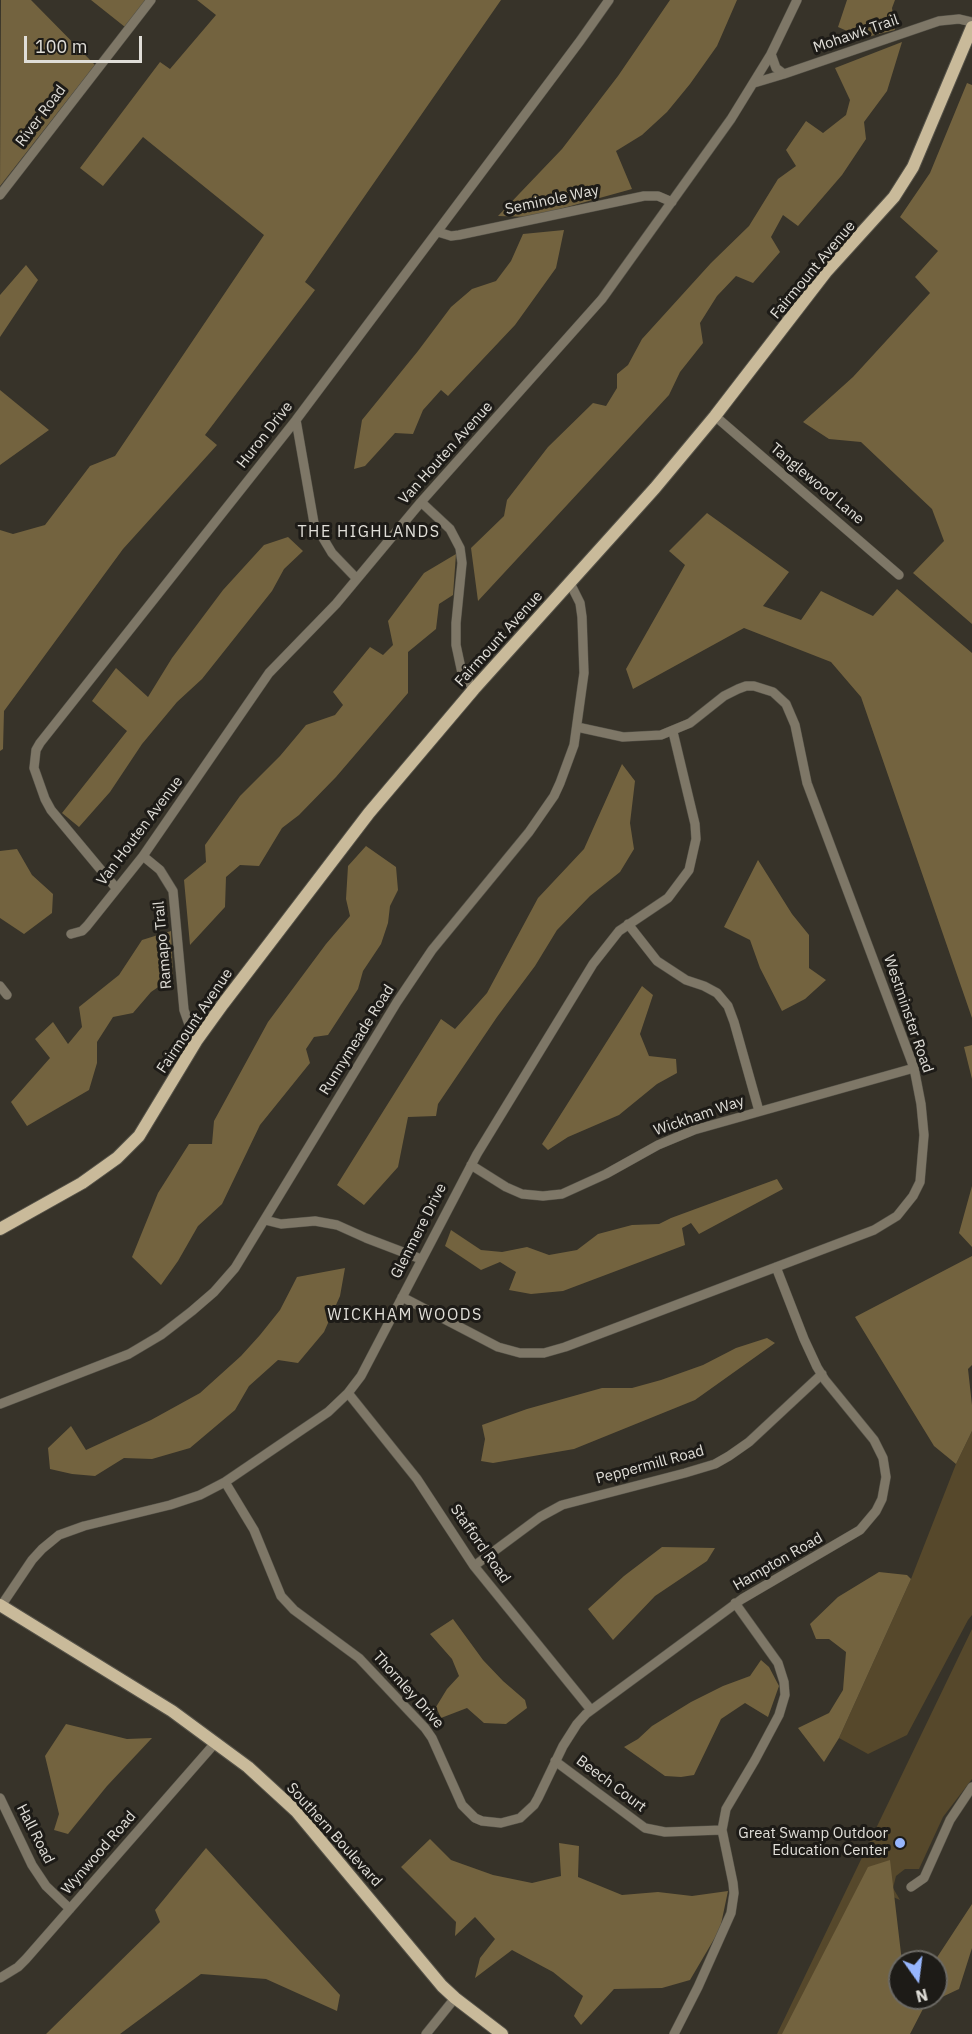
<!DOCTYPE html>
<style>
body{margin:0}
#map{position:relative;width:972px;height:2034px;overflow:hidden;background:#373329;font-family:"IBM Plex Sans",sans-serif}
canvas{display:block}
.north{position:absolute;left:888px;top:1950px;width:60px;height:60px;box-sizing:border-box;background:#1d1b17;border:2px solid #6b6964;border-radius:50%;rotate:166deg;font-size:16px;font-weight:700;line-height:24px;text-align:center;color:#e0ded8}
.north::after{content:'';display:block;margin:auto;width:21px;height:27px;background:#97b6fd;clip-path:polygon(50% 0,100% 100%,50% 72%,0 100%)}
.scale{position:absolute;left:24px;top:36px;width:118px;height:27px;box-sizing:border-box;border:3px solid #e0ded8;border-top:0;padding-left:8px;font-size:18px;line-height:21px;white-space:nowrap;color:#e0ded8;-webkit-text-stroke:4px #1d1b17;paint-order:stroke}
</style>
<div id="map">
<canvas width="972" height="2034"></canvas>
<div class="north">N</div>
<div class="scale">100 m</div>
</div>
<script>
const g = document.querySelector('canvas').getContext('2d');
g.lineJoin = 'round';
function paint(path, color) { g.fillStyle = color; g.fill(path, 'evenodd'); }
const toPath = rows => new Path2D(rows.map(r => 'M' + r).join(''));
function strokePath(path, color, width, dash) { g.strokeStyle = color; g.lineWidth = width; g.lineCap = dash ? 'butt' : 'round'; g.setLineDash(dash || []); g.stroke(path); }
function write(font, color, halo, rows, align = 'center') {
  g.font = font + ' "IBM Plex Sans",sans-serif'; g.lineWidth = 6; g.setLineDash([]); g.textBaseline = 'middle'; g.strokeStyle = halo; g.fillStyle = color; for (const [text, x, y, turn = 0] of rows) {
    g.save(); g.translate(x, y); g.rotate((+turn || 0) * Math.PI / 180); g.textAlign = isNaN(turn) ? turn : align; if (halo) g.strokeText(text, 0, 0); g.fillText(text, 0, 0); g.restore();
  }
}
paint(toPath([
 [972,1431,972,1615,968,1620,907,1735,868,1754,839,1738,911,1579,956,1464],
 [972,1629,972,1779,943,1817,919,1869,905,1869,896,1876,893,1888,900,1900,872,1888,811,2034,777,2034]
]), '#56482b');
paint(toPath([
 [1,0,31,0,95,65,0,186],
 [91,0,146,0,125,27],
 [197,0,501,0,305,282,315,290,205,435,217,445,123,549,4,711,3,749,0,751,0,530,13,534,45,525,90,466,115,456,264,235,143,137,103,186,80,168,160,62,170,69,216,15],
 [670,0,737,0,717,46,690,84,667,112,642,135,616,151,632,189,531,217,498,216,562,149,618,76],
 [847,0,895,0,892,8,895,30,863,38,838,27],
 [902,42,887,91,864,122,866,139,842,175,798,226,783,215,771,237,780,252,753,283,736,276,717,296,700,323,703,343,680,372,669,395,478,601,471,548,504,516,507,500,548,447,593,403,606,406,617,388,617,374,628,365,642,339,711,263,749,226,778,179,796,166,786,150,806,121,823,133,846,115,850,100,835,68],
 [967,83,972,85,972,624,913,573,944,541,932,509,861,442,829,439,803,422,853,377,930,293,915,277,938,251,900,217,930,173],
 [564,230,556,268,515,325,448,396,441,390,423,410,413,434,395,433,365,466,354,469,362,420,418,351,451,307,472,289,496,281,511,261,523,234],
 [26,265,38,280,0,337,0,295],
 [0,390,49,430,0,465],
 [707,513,789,572,763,606,801,620,821,591,873,616,897,589,972,653,972,1018,861,697,831,662,744,628,633,689,626,669,685,565,669,551],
 [288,537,303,551,284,569,272,591,202,679,177,702,142,744,110,792,79,827,62,813,127,731,92,701,116,668,148,697,172,658,223,590,264,545],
 [456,554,453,595,439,604,436,629,408,652,408,693,336,777,299,815,282,828,259,866,240,865,226,877,225,907,190,945,184,880,206,862,205,845,240,796,280,756,306,725,335,715,343,705,333,692,370,647,383,655,393,645,388,621,424,573],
 [622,764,635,781,630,823,634,849,620,872,590,896,557,930,535,966,497,1017,438,1104,436,1116,408,1117,398,1167,364,1205,337,1185,441,1019,455,1029,487,993,538,898,584,849],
 [366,846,396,867,398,890,390,906,388,923,381,944,363,971,358,989,328,1035,314,1037,306,1049,310,1063,260,1125,222,1204,198,1226,178,1261,161,1285,132,1257,158,1193,189,1144,212,1144,214,1121,268,1022,326,944,350,916,346,899,348,866],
 [17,849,32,875,53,894,52,913,24,934,0,918,0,851],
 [758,860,792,914,809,935,809,968,826,980,805,999,782,1011,760,968,750,940,724,927],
 [171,931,173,977,151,992,133,1013,113,1017,97,1042,97,1063,89,1090,27,1126,11,1102,50,1058,35,1039,53,1022,68,1044,82,1027,79,1007,119,975,142,940],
 [642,986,653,995,640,1034,649,1056,676,1059,677,1073,657,1084,619,1115,568,1137,548,1150,542,1144],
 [972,1045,972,1079,964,1047],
 [777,1179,783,1189,699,1234,691,1223,682,1228,685,1245,563,1291,531,1294,509,1290,516,1272,500,1262,481,1270,445,1246,451,1230,481,1250,502,1252,527,1247,549,1255,577,1250,598,1234,632,1225,659,1224,671,1218],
 [972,1186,972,1247,959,1233],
 [972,1256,972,1365,968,1369,972,1405,972,1431,956,1464,934,1446,855,1317],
 [345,1268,340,1296,324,1332,298,1363,278,1360,249,1386,235,1410,190,1448,152,1459,124,1458,95,1476,72,1474,50,1469,48,1448,71,1426,86,1450,151,1420,200,1393,241,1356,260,1335,280,1310,297,1277],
 [767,1338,775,1343,695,1400,574,1449,493,1463,481,1461,485,1439,482,1425,527,1409,602,1388,632,1388,661,1380,703,1365,736,1348],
 [662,1547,715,1548,707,1561,655,1596,613,1640,588,1609,624,1576],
 [879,1572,907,1575,911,1579,839,1738,824,1762,798,1728,829,1713,843,1690,846,1652,829,1639,816,1639,810,1624,838,1597],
 [453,1619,483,1660,503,1681,525,1700,527,1708,506,1724,484,1723,467,1708,441,1718,436,1707,447,1689,459,1676,452,1659,430,1634],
 [761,1660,769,1667,779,1686,768,1717,745,1703,721,1719,694,1775,681,1777,665,1776,624,1747,638,1739,652,1726,691,1702,723,1686,750,1676],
 [66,1724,127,1739,152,1738,107,1786,68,1834,54,1830,59,1814,45,1756],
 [430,1839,451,1860,493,1875,532,1883,561,1876,559,1843,579,1846,578,1877,622,1895,658,1892,692,1896,728,1891,720,1929,690,1980,662,1988,614,1989,581,2025,574,2016,583,1996,553,1972,512,1950,475,1978,480,1958,495,1939,475,1917,455,1936,456,1922,401,1867],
 [206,1848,340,1995,337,2011,266,1979,201,1974,120,2034,46,2034,160,1922,155,1910],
 [890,1860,902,1962,900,1962,900,1998,936,1998,936,1962,934,1962,972,1904,972,1948,959,1989,925,2005,910,2034,782,2034,868,1867]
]), '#73633f');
const minor = toPath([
 [771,54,776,68,784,74,939,21,959,19,972,22],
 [754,83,784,74],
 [0,195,151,0],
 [438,232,451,236,459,235,644,196,658,196,672,202],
 [715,416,899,575],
 [296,420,314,523,332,553,357,579],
 [421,502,450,529,460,548,462,563,456,623,456,645,462,673,474,689],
 [143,856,160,870,173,891,184,1010,191,1030,197,1040],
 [116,888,51,810,45,799,34,768,36,750,40,743,296,420,580,41,609,0],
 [628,924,657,961,686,980,704,986,717,993,728,1006,734,1022,759,1111],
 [71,934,82,931,87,926,143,856,269,673,336,604,421,502,602,299,731,119,771,54,797,0],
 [0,986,7,995],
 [471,1165,506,1187,522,1194,543,1196,562,1194,606,1174,658,1145,694,1130,914,1068],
 [265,1220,281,1224,315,1221,337,1225,366,1238,421,1259],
 [402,1297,498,1347,520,1353,544,1353,565,1347,874,1230,897,1216,913,1196,920,1182,924,1135,921,1104,914,1068,807,783,795,725,786,704,773,692,754,686,746,686,738,689,724,696,690,723,661,735,623,737,577,727],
 [348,1393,417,1479,474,1566,591,1710],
 [0,1404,129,1354,161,1335,192,1311,214,1292,235,1268,397,1002,432,950,529,832,554,796,560,783,574,745,584,673,582,617,580,603,570,583],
 [225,1482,254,1530,281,1596,294,1610,359,1658,425,1728,432,1738,462,1805,475,1818,482,1821,501,1823,520,1818,534,1805,538,1798,563,1746,577,1724,586,1714,742,1599,860,1530,876,1511,882,1499,886,1477,883,1458,874,1440,825,1380,817,1367,804,1339,776,1267],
 [474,1566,540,1517,562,1505,685,1473,715,1464,729,1456,749,1442,822,1374],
 [1,1606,32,1560,42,1549,59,1535,84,1526,170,1505,200,1495,225,1482,328,1412,348,1393,361,1376,477,1154,593,964,619,931,668,898,689,870,696,839,695,824,673,732],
 [555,1761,645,1828,665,1832,722,1830],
 [0,1798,32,1865,46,1886,70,1909],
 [911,1887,924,1878,950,1820,972,1787],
 [0,1978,18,1967,26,1959,216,1742],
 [426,2034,455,1998],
 [674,2034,698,1987,731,1913,734,1893,733,1883,722,1830,726,1809,755,1760,779,1715,785,1695,784,1682,778,1663,735,1603]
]);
const major = toPath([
 [0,1229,82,1183,117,1158,139,1136,197,1040,223,1004,369,813,474,689,655,488,715,416,826,272,894,197,913,167,972,27],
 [0,1605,172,1711,248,1767,296,1811,442,1986,455,1998,502,2034]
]);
strokePath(minor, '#555248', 10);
strokePath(major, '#555248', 14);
strokePath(minor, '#7e7767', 9);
strokePath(major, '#c9ba9a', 12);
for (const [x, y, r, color] of [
 [900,1843,6,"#97b6fd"]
]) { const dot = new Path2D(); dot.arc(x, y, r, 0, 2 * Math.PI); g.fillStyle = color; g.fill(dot); strokePath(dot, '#1d1b17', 2); }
write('15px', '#e0ded8', '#1d1b17', [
 ["Mohawk Trail",856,34,-19],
 ["River Road",41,116,-53],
 ["Seminole Way",552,200,-12],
 ["Fairmount Avenue",813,270,-50],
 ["Huron Drive",265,435,-52],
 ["Van Houten Avenue",446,453,-48],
 ["Tanglewood Lane",817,484,40],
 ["Fairmount Avenue",499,639,-48],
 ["Van Houten Avenue",140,831,-53],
 ["Ramapo Trail",163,945,-95],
 ["Westminster Road",908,1014,71],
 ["Fairmount Avenue",195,1021,-56],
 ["Runnymeade Road",357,1040,-58],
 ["Wickham Way",699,1116,-19],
 ["Glenmere Drive",419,1231,-63],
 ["Peppermill Road",650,1465,-15],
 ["Stafford Road",480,1544,55],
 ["Hampton Road",778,1562,-30],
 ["Thornley Drive",408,1690,48],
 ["Beech Court",611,1784,37],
 ["Hall Road",35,1834,63],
 ["Southern Boulevard",334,1835,48],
 ["Wynwood Road",99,1853,-49]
]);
write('15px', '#e0ded8', '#1d1b17', [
 ["Great Swamp Outdoor",888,1834],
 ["Education Center",888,1851]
], 'right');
g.letterSpacing = '1.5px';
write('16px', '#e0ded8', '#1d1b17', [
 ["THE HIGHLANDS",369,532],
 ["WICKHAM WOODS",405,1315]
]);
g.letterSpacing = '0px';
</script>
